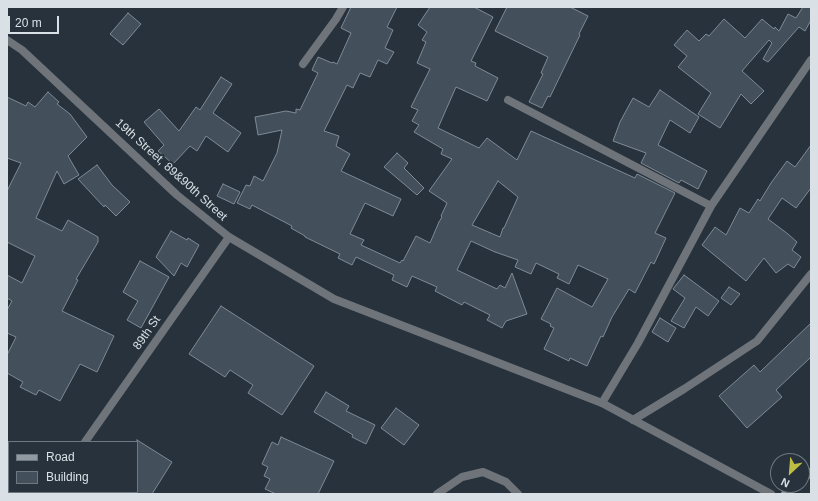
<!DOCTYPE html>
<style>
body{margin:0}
#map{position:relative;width:818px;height:501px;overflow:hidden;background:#27323c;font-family:Helvetica,sans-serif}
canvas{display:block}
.frame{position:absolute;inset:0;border:8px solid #d9e0e6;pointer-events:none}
.legend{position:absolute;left:8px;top:441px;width:130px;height:52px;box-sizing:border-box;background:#27323c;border:1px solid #6e7880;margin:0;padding:5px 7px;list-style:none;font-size:12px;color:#d9e0e6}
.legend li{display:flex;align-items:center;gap:8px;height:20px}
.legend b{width:20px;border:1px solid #6e7880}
.north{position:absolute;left:770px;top:453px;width:40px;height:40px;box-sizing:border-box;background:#27323c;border:1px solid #6e7880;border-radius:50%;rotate:206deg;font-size:11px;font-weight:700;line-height:16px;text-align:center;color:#d9e0e6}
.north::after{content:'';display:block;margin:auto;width:14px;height:18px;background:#bebf42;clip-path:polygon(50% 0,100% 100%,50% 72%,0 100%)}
.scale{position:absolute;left:8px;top:16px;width:51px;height:18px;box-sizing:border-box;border:2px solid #d9e0e6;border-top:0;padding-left:5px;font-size:12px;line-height:14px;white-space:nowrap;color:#d9e0e6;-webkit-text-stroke:3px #27323c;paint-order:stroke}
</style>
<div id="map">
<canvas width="818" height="501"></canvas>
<div class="frame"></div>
<ul class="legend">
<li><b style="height:5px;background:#919aa3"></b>Road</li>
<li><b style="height:11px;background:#434f5a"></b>Building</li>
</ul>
<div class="north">N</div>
<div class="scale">20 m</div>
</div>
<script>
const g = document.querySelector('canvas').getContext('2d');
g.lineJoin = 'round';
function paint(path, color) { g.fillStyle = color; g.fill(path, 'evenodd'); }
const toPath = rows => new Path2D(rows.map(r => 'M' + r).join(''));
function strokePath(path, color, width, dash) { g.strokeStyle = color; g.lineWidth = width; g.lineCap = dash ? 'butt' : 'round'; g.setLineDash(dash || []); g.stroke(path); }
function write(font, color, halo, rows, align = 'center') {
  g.font = font + ' Helvetica,sans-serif'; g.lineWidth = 4; g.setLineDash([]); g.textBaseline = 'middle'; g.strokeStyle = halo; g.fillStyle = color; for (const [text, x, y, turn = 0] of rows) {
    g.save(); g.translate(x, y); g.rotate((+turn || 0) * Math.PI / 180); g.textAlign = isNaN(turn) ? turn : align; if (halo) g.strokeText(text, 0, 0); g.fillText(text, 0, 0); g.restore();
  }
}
const building = toPath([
 [351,7,397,7,387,27,393,30,385,48,394,52,387,64,378,60,370,77,360,73,353,88,347,85,324,131,339,136,336,146,350,154,341,171,401,199,393,216,365,203,350,234,364,240,361,245,400,263,402,260,403,261,416,236,430,243,439,222,442,217,441,216,447,203,429,191,452,159,441,154,443,149,414,132,419,125,412,121,418,110,411,107,430,69,417,63,426,42,422,40,427,32,418,25,430,7,474,7,493,17,471,61,476,63,475,66,498,78,487,101,456,87,438,128,479,148,487,138,517,160,531,131,635,178,637,174,675,193,655,233,666,238,654,264,651,262,635,293,629,289,612,317,603,337,601,336,587,366,570,358,569,361,544,349,554,328,550,326,551,324,541,319,557,288,592,307,608,279,578,265,569,284,557,278,559,274,536,263,531,274,515,267,518,260,495,252,471,241,457,270,497,289,500,285,505,288,512,273,527,314,506,321,502,328,487,320,490,315,464,302,462,305,435,291,437,287,412,276,407,287,392,280,394,275,356,257,352,265,338,258,340,254,305,237,305,236,291,228,292,226,252,205,250,209,237,203,246,185,250,186,254,176,263,181,277,153,282,130,258,135,255,117,286,111,296,113,296,109,300,110,318,73,312,70,318,57,332,63,333,62,337,64,351,33,341,28,351,7],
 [498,181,518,197,504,228,503,228,500,237,472,225,498,181],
 [507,7,570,7,588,16,579,34,580,35,550,97,548,96,542,108,529,102,543,74,541,73,548,57,495,31,507,7],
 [803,7,811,7,811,20,805,31,799,27,768,62,763,59,772,43,769,40,742,71,764,91,751,104,741,94,720,128,698,114,711,93,678,67,687,56,674,45,687,30,699,41,706,34,709,36,724,19,745,38,762,19,774,29,775,27,779,31,788,14,796,18,803,7],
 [128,13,141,24,123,45,110,34,128,13],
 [221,77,232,84,213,113,241,133,228,152,206,136,197,151,190,146,173,164,158,151,164,145,144,122,159,109,179,131,196,107,200,110,221,77],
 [660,90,699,117,690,133,670,120,658,145,707,171,698,189,681,180,679,183,641,163,646,153,613,141,620,122,633,98,649,107,660,90],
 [48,92,59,102,57,104,70,114,87,137,68,156,79,175,64,184,57,171,36,218,62,231,68,220,98,237,98,242,76,279,78,280,62,311,114,336,97,372,80,364,60,401,39,390,36,395,20,387,23,382,7,373,7,355,16,337,7,333,7,310,12,301,7,298,7,275,22,283,35,256,7,242,7,191,21,163,7,158,7,97,26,106,28,102,35,107,48,92],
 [811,145,811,188,796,208,782,198,768,219,788,234,797,242,792,250,801,257,794,268,788,264,776,273,764,258,746,281,702,245,715,227,726,235,740,208,749,213,758,199,760,201,771,183,787,161,795,167,811,145],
 [397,153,408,163,404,168,424,188,417,195,384,167,397,153],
 [97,165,112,185,130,202,116,216,105,205,104,207,78,179,97,165],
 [223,184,240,192,234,204,217,196,223,184],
 [171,231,187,240,188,238,199,245,187,267,181,263,174,276,156,257,171,231],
 [140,261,169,277,141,328,127,320,138,301,123,292,140,261],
 [684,275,719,301,708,316,696,307,684,328,671,321,685,298,673,289,684,275],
 [729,287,740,294,731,305,721,298,729,287],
 [221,306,314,366,282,415,248,393,253,385,230,370,225,377,189,354,221,306],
 [660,318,676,328,668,342,652,332,660,318],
 [811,323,811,357,776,390,782,397,747,428,719,396,754,365,760,372,811,323],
 [326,392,349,406,346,411,375,425,366,444,352,437,353,435,314,412,326,392],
 [396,408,419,425,404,445,381,428,396,408],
 [281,437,334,461,318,494,276,494,265,489,270,479,264,476,268,467,262,464,272,442,278,445,281,437],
 [137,440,172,462,152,494,137,494,137,440]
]);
paint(building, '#434f5a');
strokePath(building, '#7e8b97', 1);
strokePath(toPath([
 [303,64,336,19,343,7],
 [508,100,711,206],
 [602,403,638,343,711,206,811,60],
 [633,420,684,389,757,341,811,274],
 [85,442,229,237],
 [7,468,9,469],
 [49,494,50,492],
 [437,494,462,477,483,472,506,482,518,494]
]), '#6f747a', 8);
strokePath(toPath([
 [7,40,22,50,177,195,229,237,334,299,602,403,771,494]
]), '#6f747a', 8);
strokePath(toPath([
 [802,480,811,472],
 [785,494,796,485]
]), '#919aa3', 8);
write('12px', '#d9e0e6', '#27323c', [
 ["19th Street, 89&90th Street",171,170,42],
 ["89th St",147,333,-55]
]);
</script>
